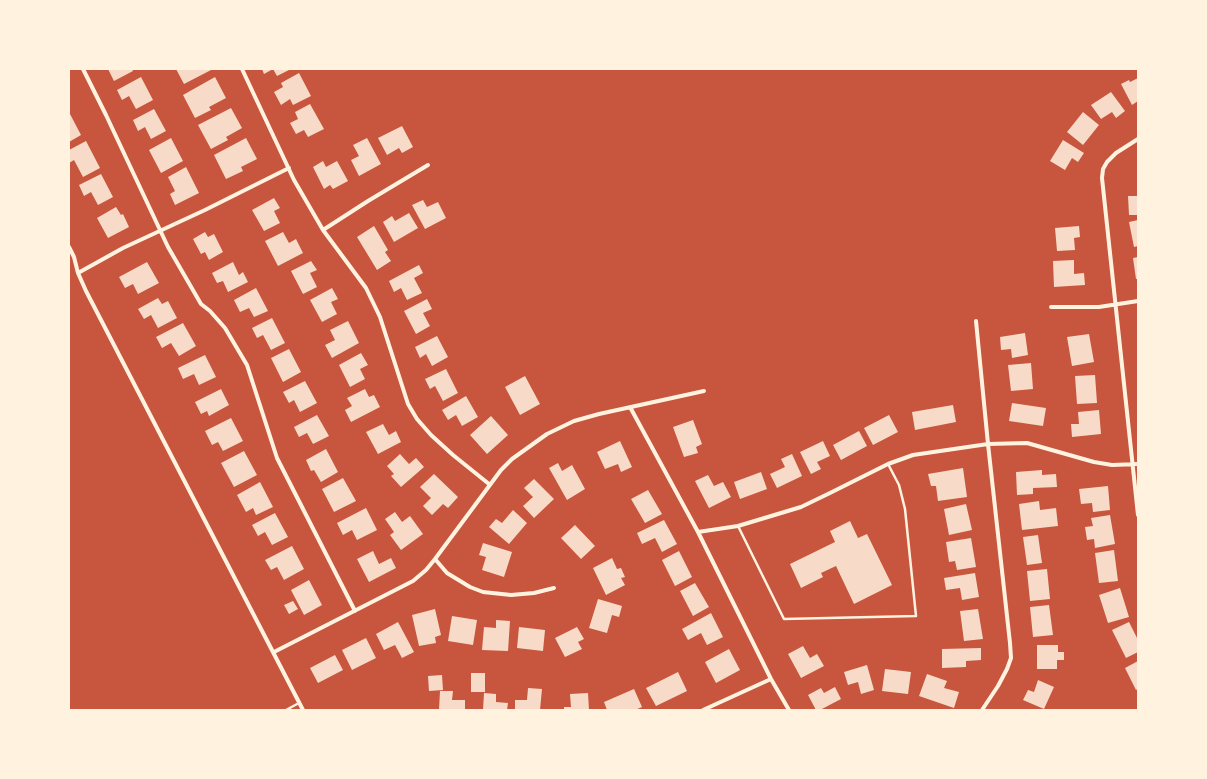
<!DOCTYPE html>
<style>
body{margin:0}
#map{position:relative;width:1207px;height:779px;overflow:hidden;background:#c8553d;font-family:"Space Grotesk",sans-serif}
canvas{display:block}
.frame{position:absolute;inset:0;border:70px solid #fff3e0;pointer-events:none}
</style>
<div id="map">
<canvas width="1207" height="779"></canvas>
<div class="frame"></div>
</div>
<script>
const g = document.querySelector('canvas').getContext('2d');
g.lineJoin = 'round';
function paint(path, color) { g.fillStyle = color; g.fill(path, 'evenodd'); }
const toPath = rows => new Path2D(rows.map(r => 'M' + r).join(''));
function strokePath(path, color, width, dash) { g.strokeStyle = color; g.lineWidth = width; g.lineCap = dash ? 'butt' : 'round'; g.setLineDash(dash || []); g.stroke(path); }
paint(toPath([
 [108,69,132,69,133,71,114,81],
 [176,69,213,69,184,84],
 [262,69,291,69,277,76,273,69,264,74],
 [299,73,311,96,293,105,290,99,281,105,274,92,283,87,281,83],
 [141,77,153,100,136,109,129,96,122,100,117,90],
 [215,77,226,98,209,107,211,110,195,118,183,95],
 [1138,78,1138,101,1132,105,1121,84,1129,80,1130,82],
 [1111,92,1125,111,1116,118,1112,112,1101,119,1091,105],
 [310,104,324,129,308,137,304,130,296,134,290,123,298,119,295,112],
 [231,108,242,128,226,137,228,140,211,149,198,125],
 [154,109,166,131,151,139,145,127,138,131,133,120],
 [1083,112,1099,125,1083,145,1067,132],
 [70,114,81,135,69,142,69,115],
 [402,126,413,147,402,153,399,148,387,155,378,138],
 [171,138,183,161,161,173,149,150],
 [246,138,257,159,241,167,243,171,226,179,214,155],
 [367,138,381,164,359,176,351,160,359,156,353,145],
 [1063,140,1084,153,1078,162,1072,158,1065,170,1050,161],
 [86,141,100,168,83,177,74,160,69,163,69,150],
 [323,161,326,167,337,161,348,181,333,189,330,185,324,189,313,167],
 [186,167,199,193,175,205,170,194,175,191,168,177],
 [101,174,113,197,98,205,91,192,84,196,79,185],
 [1128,196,1138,196,1138,215,1129,215],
 [274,198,280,208,274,211,280,223,264,231,252,210],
 [423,200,427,207,438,202,446,218,425,229,412,205],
 [116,207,121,215,123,214,129,227,108,238,97,218],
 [409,213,418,228,394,242,383,222,392,216,395,221],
 [1138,220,1138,246,1134,247,1129,222],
 [374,226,388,250,385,252,391,261,377,270,357,237],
 [1079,226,1080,237,1074,238,1075,250,1057,251,1055,228],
 [205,232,208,237,214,234,223,252,209,260,205,252,201,254,193,239],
 [283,232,289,243,296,239,303,253,278,266,265,241],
 [1138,257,1138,279,1136,279,1133,258],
 [1074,260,1074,274,1084,273,1085,285,1054,287,1053,261],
 [311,261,317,270,310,273,317,287,303,294,291,271],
 [147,262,159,283,138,294,133,284,125,288,119,277],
 [233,262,239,275,243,272,248,282,228,292,223,281,217,283,212,273],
 [419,265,423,273,414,278,422,293,407,300,401,288,394,292,389,281],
 [256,288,268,311,254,317,249,308,240,312,234,300],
 [332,288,338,299,331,302,337,314,322,322,310,300],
 [158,298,162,304,168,301,177,318,158,328,151,315,144,319,138,309],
 [427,299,432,309,423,313,430,326,416,334,404,311],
 [272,318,285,343,271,350,263,335,257,338,252,328],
 [348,321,359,343,332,358,325,345,335,340,330,330],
 [183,323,196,346,179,356,171,343,162,348,156,337],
 [1025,333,1028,355,1012,358,1011,349,1001,350,1000,337],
 [1089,334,1094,362,1072,366,1067,337],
 [437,336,448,357,432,366,426,354,420,358,415,347],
 [289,349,301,372,283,382,271,358],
 [361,353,368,365,360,369,365,379,350,387,339,365],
 [205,355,216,377,199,385,194,374,183,379,178,368],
 [1031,363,1033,389,1011,391,1008,365],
 [446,369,458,393,443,401,435,386,430,389,425,379],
 [1095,375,1097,403,1077,404,1075,376],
 [525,376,540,404,520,415,505,387],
 [305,381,317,403,300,412,294,400,289,403,283,392],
 [221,389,229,405,209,416,207,411,201,414,195,402],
 [365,389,369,397,374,395,380,407,351,422,345,410,352,406,347,398],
 [466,396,478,417,462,426,456,415,448,420,442,410],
 [1012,403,1046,408,1043,426,1009,421],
 [953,405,956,422,915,430,912,412],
 [1099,410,1101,434,1072,437,1071,424,1079,424,1078,412],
 [317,415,329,436,313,444,307,433,299,437,294,427],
 [889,415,898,432,873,445,864,428],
 [491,416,508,435,487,454,470,435],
 [231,418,243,441,223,451,218,442,212,445,205,431],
 [693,420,702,444,696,447,698,453,684,457,673,427],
 [383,424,389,435,396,431,401,442,378,454,366,432],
 [859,431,867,446,841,460,833,445],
 [620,441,632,467,621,472,618,464,605,469,597,452],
 [823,441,830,456,817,462,821,469,811,474,800,452],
 [326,449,338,472,321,482,314,470,311,471,306,460],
 [244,451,257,475,234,487,221,463],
 [400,454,409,464,416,458,424,467,401,487,391,476,394,474,387,466],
 [792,454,802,476,777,488,770,474,785,467,781,459],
 [558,463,562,471,572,465,585,489,567,500,549,468],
 [963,468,967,497,938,501,936,486,931,486,928,474],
 [1042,470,1042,475,1056,474,1057,487,1033,488,1033,494,1017,495,1016,472],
 [761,472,767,489,740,499,734,482],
 [434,474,458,497,448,508,443,504,432,515,423,506,431,498,420,487],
 [708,475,714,486,723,482,731,497,709,508,695,481],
 [343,478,356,501,334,512,322,489],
 [534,479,554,499,534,518,523,506,533,497,524,488],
 [260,482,273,507,256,515,253,508,246,512,237,495],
 [1108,486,1110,510,1093,512,1092,503,1081,504,1079,489],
 [648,490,662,514,645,523,631,499],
 [1039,501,1040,510,1056,508,1058,526,1022,530,1019,504],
 [966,504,972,530,949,535,944,509],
 [366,508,377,530,357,540,352,530,343,535,337,523],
 [513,510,527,523,509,544,489,527,496,519,502,523],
 [395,512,402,522,410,516,423,534,401,550,390,535,394,532,385,519],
 [275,513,288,537,272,545,265,532,258,536,252,525],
 [1110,515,1115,544,1095,548,1094,539,1087,540,1085,527,1093,526,1091,518],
 [664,520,677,544,662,552,655,538,642,544,637,533],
 [850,521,858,538,867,534,892,585,854,604,836,566,821,573,823,577,801,588,790,564,835,542,830,531],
 [575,525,595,546,581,559,561,538],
 [1038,535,1042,563,1027,565,1023,537],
 [971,538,976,567,957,570,955,561,949,562,946,542],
 [483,543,512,552,504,577,482,570,486,557,479,555],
 [292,546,304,569,284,580,277,567,271,570,265,560],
 [1114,550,1118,581,1099,583,1095,553],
 [373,551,379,564,391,558,396,568,369,582,357,559],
 [679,551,692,577,675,586,662,560],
 [612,558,617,569,621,568,625,577,621,578,625,585,606,595,593,568],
 [1047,569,1050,599,1030,601,1027,571],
 [975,573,979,597,962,600,960,588,946,590,944,578],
 [309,580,322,605,304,615,291,590],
 [695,583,709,607,693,616,680,591],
 [1120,588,1129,617,1108,623,1099,595],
 [598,599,622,606,619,617,612,615,607,633,589,628],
 [293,601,298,609,289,614,284,605],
 [1049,605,1053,635,1033,637,1030,607],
 [435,609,441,635,435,637,436,643,419,646,412,615],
 [978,609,983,639,964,641,960,611],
 [711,613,723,637,707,645,701,633,688,640,682,629],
 [452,616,477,620,473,645,448,641],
 [496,620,510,621,508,651,482,650,484,627,496,628],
 [398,622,414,652,402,658,395,645,384,650,376,634],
 [1129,622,1138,640,1138,652,1126,658,1112,630],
 [519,627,545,630,543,651,517,648],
 [577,627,584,639,578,642,582,649,565,657,555,638],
 [366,638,376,658,352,670,342,650],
 [1037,645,1058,645,1058,652,1064,652,1064,660,1057,660,1057,669,1037,669],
 [803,646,810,658,817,654,824,666,801,678,788,654],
 [981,648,981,660,966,661,966,667,942,668,942,649],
 [729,649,740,670,716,683,705,662],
 [335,655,343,670,318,683,310,668],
 [1138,661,1138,689,1136,690,1125,668],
 [867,665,874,690,861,694,858,682,848,685,844,672],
 [885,669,911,672,908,694,882,691],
 [678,672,687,691,656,706,646,688],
 [471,673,485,673,485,692,471,692],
 [927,674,947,681,944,688,959,692,954,708,919,696],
 [442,675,443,690,429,691,428,676],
 [1038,680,1054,687,1044,709,1023,700,1028,690,1034,692],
 [835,687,841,699,820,710,816,710,808,695,821,688,824,693],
 [528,688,542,689,540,710,515,710,515,700,527,700],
 [634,689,642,707,635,710,607,710,604,702],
 [440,691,453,691,452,700,465,700,465,710,439,710],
 [484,693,496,694,496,702,508,703,507,710,483,710],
 [588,693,589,710,564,710,564,707,571,707,570,694]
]), '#f7dbc8');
strokePath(toPath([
 [738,526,784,619,916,616,905,509,899,485,888,464],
 [286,710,299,703]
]), '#fff3e0', 2.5);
strokePath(toPath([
 [83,69,106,115,168,247,201,304,210,311,225,328,247,365,277,458,355,611],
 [242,69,294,180,323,230,366,288,380,317,408,404,417,419,431,435,453,455,489,484],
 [1138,139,1116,153,1107,162,1103,169,1102,178,1138,515],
 [323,230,368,201,428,165],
 [69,247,74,257,78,273,86,291,303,710],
 [78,273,123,248,205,210,289,168],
 [1051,307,1099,307,1138,301],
 [976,321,988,444,1010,643,1011,658,1007,669,998,686,982,710],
 [630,407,698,532,771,679,789,710],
 [698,532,738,526,801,507,830,493,888,464,913,455,988,444,1027,443,1094,462,1112,465,1138,464],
 [435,559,447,573,470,587,483,592,511,595,534,593,554,588],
 [274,652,413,581,426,570,435,559,501,470,512,459,547,434,574,421,599,414,704,391],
 [703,710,771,679]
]), '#fff3e0', 4);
</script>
